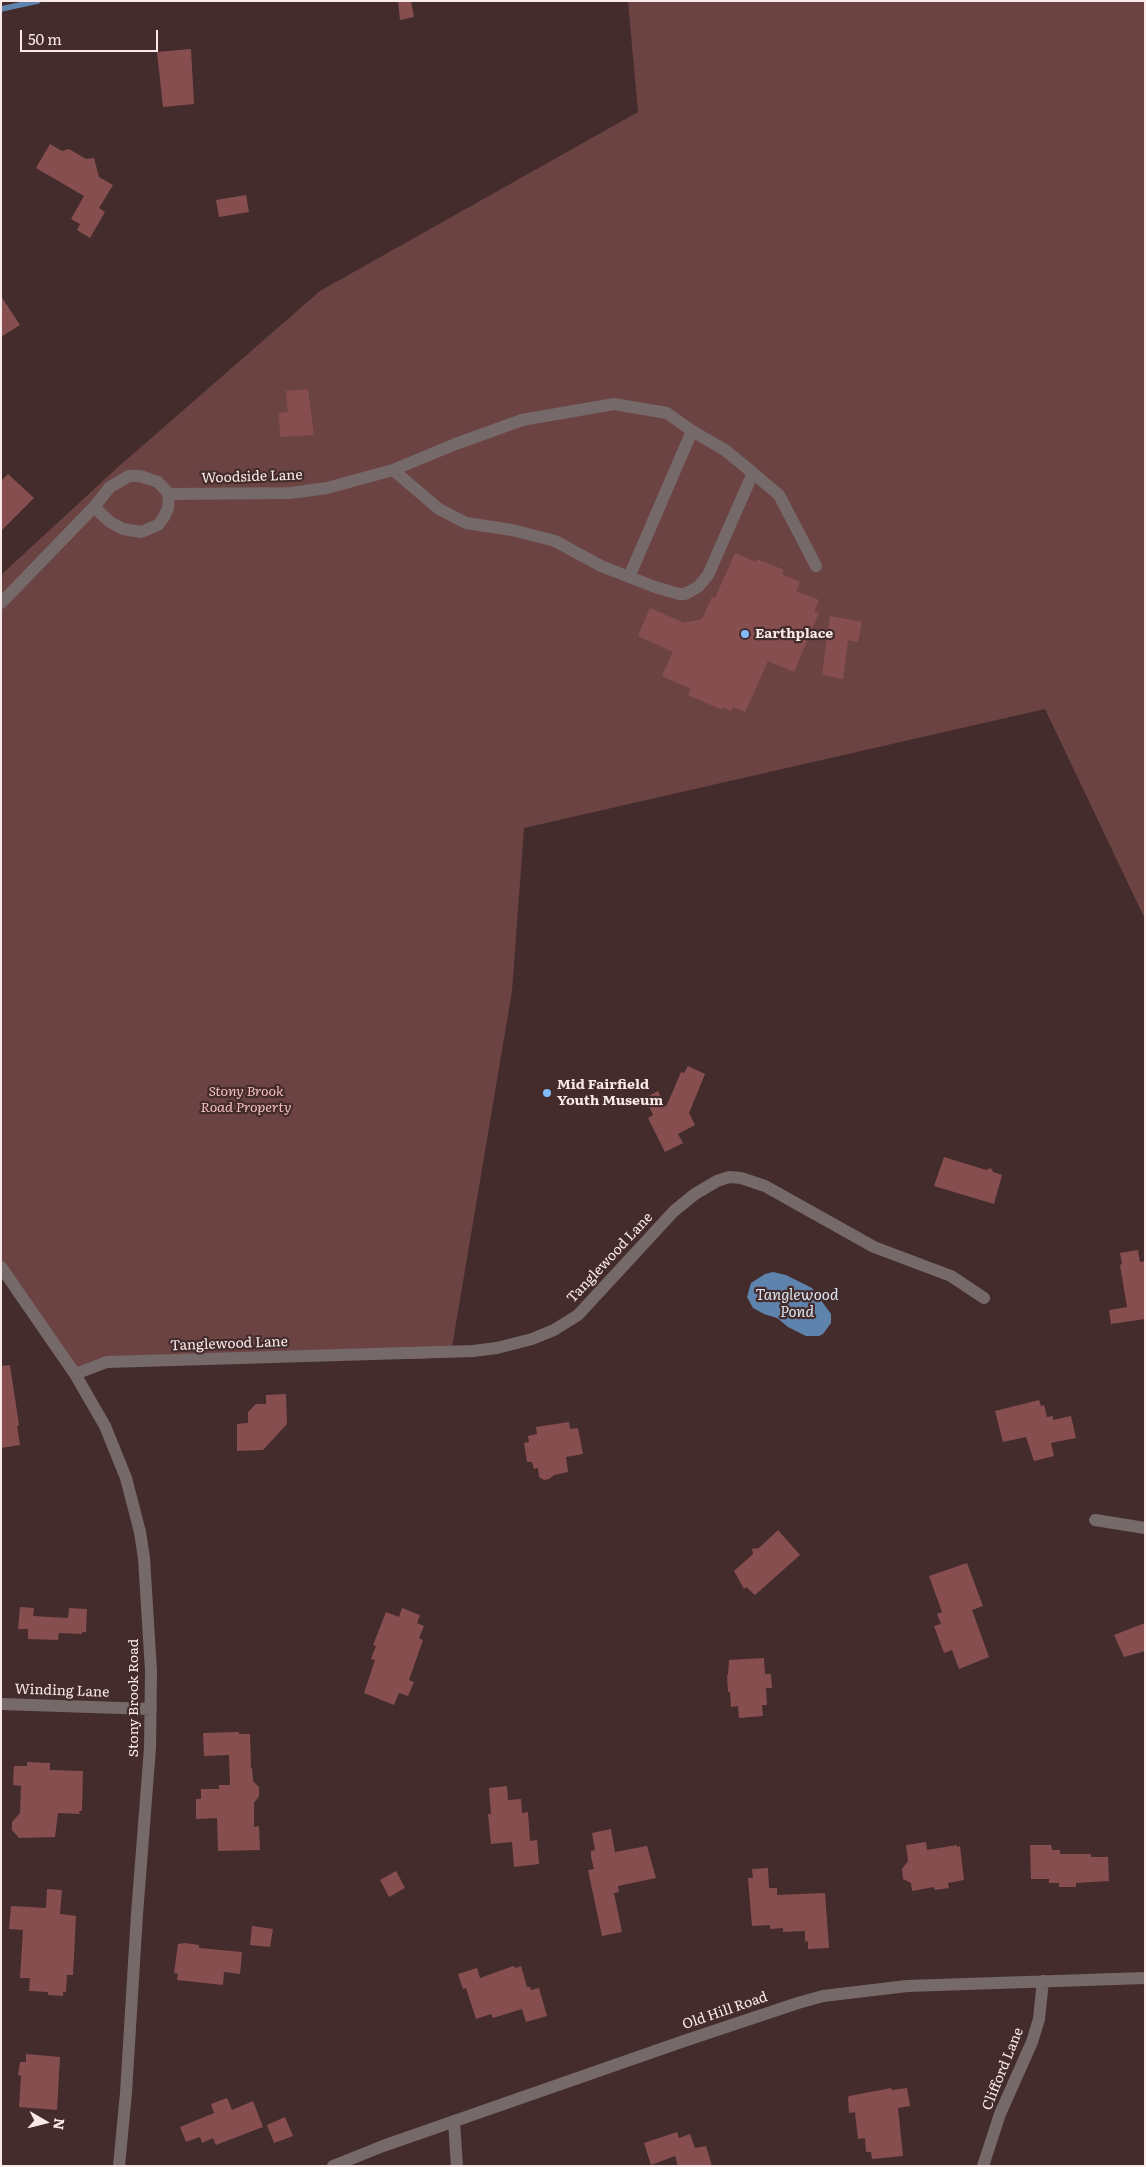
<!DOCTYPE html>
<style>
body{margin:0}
#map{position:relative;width:1146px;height:2167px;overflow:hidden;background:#442c2c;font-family:Literata,serif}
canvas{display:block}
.frame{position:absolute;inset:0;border:2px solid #f9e9e8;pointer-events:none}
.north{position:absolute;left:20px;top:2097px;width:50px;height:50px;-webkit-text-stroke:4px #442c2c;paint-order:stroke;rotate:98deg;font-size:14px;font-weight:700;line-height:20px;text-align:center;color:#f9e9e8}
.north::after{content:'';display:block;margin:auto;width:18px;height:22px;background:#f9e9e8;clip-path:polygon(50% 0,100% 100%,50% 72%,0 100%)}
.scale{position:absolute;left:20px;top:30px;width:138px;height:22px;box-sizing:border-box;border:2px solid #f9e9e8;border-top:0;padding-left:6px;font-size:15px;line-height:18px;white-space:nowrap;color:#f9e9e8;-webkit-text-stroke:4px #442c2c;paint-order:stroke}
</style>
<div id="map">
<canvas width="1146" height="2167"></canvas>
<div class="frame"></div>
<div class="north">N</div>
<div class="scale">50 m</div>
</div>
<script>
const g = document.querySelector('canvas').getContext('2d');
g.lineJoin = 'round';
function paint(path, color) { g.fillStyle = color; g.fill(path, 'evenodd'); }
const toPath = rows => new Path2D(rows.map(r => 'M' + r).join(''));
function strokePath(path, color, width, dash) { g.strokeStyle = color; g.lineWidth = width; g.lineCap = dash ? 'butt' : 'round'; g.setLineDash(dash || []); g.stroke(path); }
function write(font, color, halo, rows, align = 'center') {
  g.font = font + ' Literata,serif'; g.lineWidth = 4.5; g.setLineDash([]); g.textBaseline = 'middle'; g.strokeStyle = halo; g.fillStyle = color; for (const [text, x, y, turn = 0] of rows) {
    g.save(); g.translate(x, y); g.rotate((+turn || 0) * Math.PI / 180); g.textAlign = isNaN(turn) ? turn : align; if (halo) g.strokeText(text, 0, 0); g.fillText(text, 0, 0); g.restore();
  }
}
paint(toPath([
 [628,1,1145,1,1145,919,1045,709,524,828,512,991,451,1353,422,1359,152,1358,73,1367,1,1270,1,575,117,468,320,291,638,112]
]), '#6c4343');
paint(toPath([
 [773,1272,786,1275,812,1288,831,1314,831,1323,823,1334,819,1336,806,1336,788,1327,777,1318,764,1314,753,1308,747,1297,751,1283,765,1274]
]), '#5e83ad');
strokePath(toPath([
 [1,9,38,1]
]), '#5e83ad', 5.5);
paint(toPath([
 [398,1,411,1,414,17,400,20],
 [191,49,194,104,163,107,157,52],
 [50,144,62,151,69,149,86,159,94,158,99,177,113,185,99,208,105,212,90,238,77,230,80,224,71,219,84,196,36,168],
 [246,195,249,212,219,217,216,200],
 [1,296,20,325,1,337],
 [308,389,314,435,280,437,279,413,288,412,286,391],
 [8,474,34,498,1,531,1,481],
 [735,553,756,562,757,559,784,570,782,574,800,582,796,591,819,600,814,612,819,613,794,672,768,661,745,712,733,707,731,711,723,707,722,710,688,695,691,689,662,676,673,652,638,636,650,608,684,623,702,619,712,597,715,598],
 [830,616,862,622,858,642,848,640,843,679,822,675],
 [688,1066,705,1074,689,1113,695,1125,678,1134,683,1143,665,1152,648,1118,653,1115,645,1098,658,1091,666,1107,681,1072,684,1073],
 [944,1157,986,1170,991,1168,993,1172,1002,1175,994,1204,934,1186],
 [1138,1250,1140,1262,1145,1261,1145,1319,1111,1324,1109,1310,1127,1307,1120,1265,1122,1264,1120,1253],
 [10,1365,19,1425,17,1426,20,1445,1,1448,1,1366],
 [286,1394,287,1424,263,1450,237,1451,237,1424,248,1423,248,1412,256,1404,266,1404,266,1395],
 [1039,1400,1041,1406,1044,1405,1047,1417,1053,1416,1053,1420,1071,1416,1076,1438,1051,1443,1054,1456,1034,1461,1026,1437,1003,1442,995,1411],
 [569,1422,570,1429,578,1428,583,1454,566,1457,568,1472,554,1475,549,1479,544,1480,539,1477,538,1468,534,1469,532,1462,527,1462,524,1443,529,1442,528,1436,537,1434,536,1427],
 [778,1530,800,1555,755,1595,746,1587,744,1589,734,1571,753,1554,752,1549,759,1548],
 [967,1563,983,1606,972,1610,989,1657,959,1669,952,1650,944,1653,934,1626,941,1624,937,1614,942,1612,929,1576],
 [20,1607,34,1608,33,1616,68,1618,69,1608,87,1609,86,1632,82,1632,82,1634,59,1633,58,1640,28,1639,28,1629,18,1629],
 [402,1608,420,1615,417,1623,424,1626,419,1638,423,1640,409,1680,414,1682,408,1696,399,1693,394,1705,364,1693,375,1660,371,1659,376,1646,373,1645,386,1612,399,1617],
 [1145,1623,1145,1651,1124,1657,1114,1635],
 [764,1658,765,1674,771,1674,772,1688,766,1688,767,1705,762,1705,763,1716,739,1718,738,1706,731,1707,730,1692,728,1692,727,1675,728,1675,729,1660],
 [239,1732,239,1734,250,1734,251,1768,252,1768,253,1781,259,1787,259,1796,254,1803,254,1827,259,1826,260,1850,218,1851,217,1818,196,1819,196,1799,201,1799,201,1789,219,1789,219,1785,230,1785,229,1755,204,1756,203,1733],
 [27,1762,50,1763,50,1770,83,1771,82,1811,79,1811,80,1814,58,1813,55,1837,19,1838,12,1830,12,1822,20,1813,21,1786,13,1785,14,1766,27,1766],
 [507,1786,508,1800,521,1799,522,1813,528,1812,530,1841,537,1840,539,1864,514,1867,512,1842,491,1844,488,1814,491,1814,489,1788],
 [611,1829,615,1852,647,1846,656,1878,618,1886,619,1892,614,1893,622,1932,602,1936,588,1870,594,1869,591,1857,591,1851,595,1850,592,1833],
 [926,1842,927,1850,957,1845,957,1847,960,1846,964,1880,948,1883,949,1888,935,1890,934,1887,912,1891,911,1883,903,1879,902,1869,908,1861,906,1845],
 [1030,1845,1051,1845,1052,1850,1060,1850,1060,1854,1091,1854,1091,1857,1108,1857,1109,1881,1076,1883,1076,1887,1059,1887,1059,1883,1049,1883,1049,1879,1031,1879],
 [768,1868,769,1888,777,1888,777,1895,825,1893,829,1948,808,1949,808,1941,805,1942,805,1931,783,1932,783,1928,770,1929,770,1925,752,1926,748,1878,753,1878,752,1869],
 [396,1871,405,1888,389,1897,380,1880],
 [47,1889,62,1890,60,1914,76,1916,73,1975,67,1975,66,1992,63,1992,63,1996,48,1995,48,1992,29,1991,30,1978,20,1978,23,1930,9,1929,11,1906,46,1908],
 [252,1926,273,1929,270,1947,250,1945],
 [185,1943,199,1945,199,1948,242,1952,240,1974,224,1972,223,1985,177,1980,178,1974,174,1973,178,1944],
 [513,1966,516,1968,521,1966,527,1987,530,1987,531,1990,539,1988,547,2016,526,2022,522,2009,493,2018,491,2014,476,2019,466,1988,463,1989,458,1974,477,1968,480,1978],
 [26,2054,60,2057,57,2110,19,2107,21,2076,18,2075,20,2062,26,2062],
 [891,2088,892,2090,907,2088,910,2106,898,2108,903,2156,872,2159,871,2152,866,2152,865,2138,858,2139,855,2112,849,2113,848,2098,849,2096],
 [227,2098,232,2110,253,2101,263,2127,216,2145,213,2138,202,2143,200,2137,186,2142,180,2127,214,2113,211,2104],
 [285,2117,293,2136,274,2143,267,2125],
 [677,2132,679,2138,690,2134,695,2148,706,2146,712,2166,678,2166,675,2156,651,2165,644,2143]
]), '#874e50');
strokePath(toPath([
 [753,473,779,495,816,566],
 [169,494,290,493,327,488,393,470,453,445,522,420,614,404,667,413,692,431,725,450,753,473,708,575,698,587,685,594,679,594,655,587,601,566,555,541,512,530,466,523,439,509,393,470],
 [629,577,692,431],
 [1,603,94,507,110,487,129,476,140,476,158,482,169,494,168,508,164,517,158,525,141,532,123,529,110,522,94,507],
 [1,1267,75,1374,105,1426,126,1478,140,1532,144,1558,151,1671,150,1748,137,1914,126,2093,119,2166],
 [75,1374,107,1362,473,1351,497,1348,532,1339,554,1330,578,1315,674,1211,695,1194,717,1181,729,1177,741,1178,765,1186,874,1247,951,1276,984,1298],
 [1095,1520,1145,1528],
 [1,1704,151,1709],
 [454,2121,457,2166],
 [333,2166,383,2146,684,2041,798,2003,823,1996,907,1986,1145,1978],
 [983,2166,1000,2114,1032,2042,1039,2019,1043,1981]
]), '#766969', 12);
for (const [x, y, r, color] of [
 [745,634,5,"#84bcfb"],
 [547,1093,5,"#84bcfb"]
]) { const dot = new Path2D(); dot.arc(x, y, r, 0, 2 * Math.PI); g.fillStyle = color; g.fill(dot); strokePath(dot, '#442c2c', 2); }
write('14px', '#f9e9e8', '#442c2c', [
 ["Woodside Lane",252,477,-2],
 ["Tanglewood Lane",610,1258,-47],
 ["Tanglewood Lane",229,1344,-2],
 ["Winding Lane",62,1691,2],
 ["Stony Brook Road",134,1698,-90],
 ["Old Hill Road",725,2011,-19],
 ["Clifford Lane",1003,2069,-68]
]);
write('bold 14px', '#f9e9e8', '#442c2c', [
 ["Earthplace",755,634],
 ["Mid Fairfield",557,1085],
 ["Youth Museum",557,1101]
], 'left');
write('italic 14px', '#f6bebe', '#442c2c', [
 ["Stony Brook",246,1092],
 ["Road Property",246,1108]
]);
write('italic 15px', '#dae5f1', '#442c2c', [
 ["Tanglewood",797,1296],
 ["Pond",797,1313]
]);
</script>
